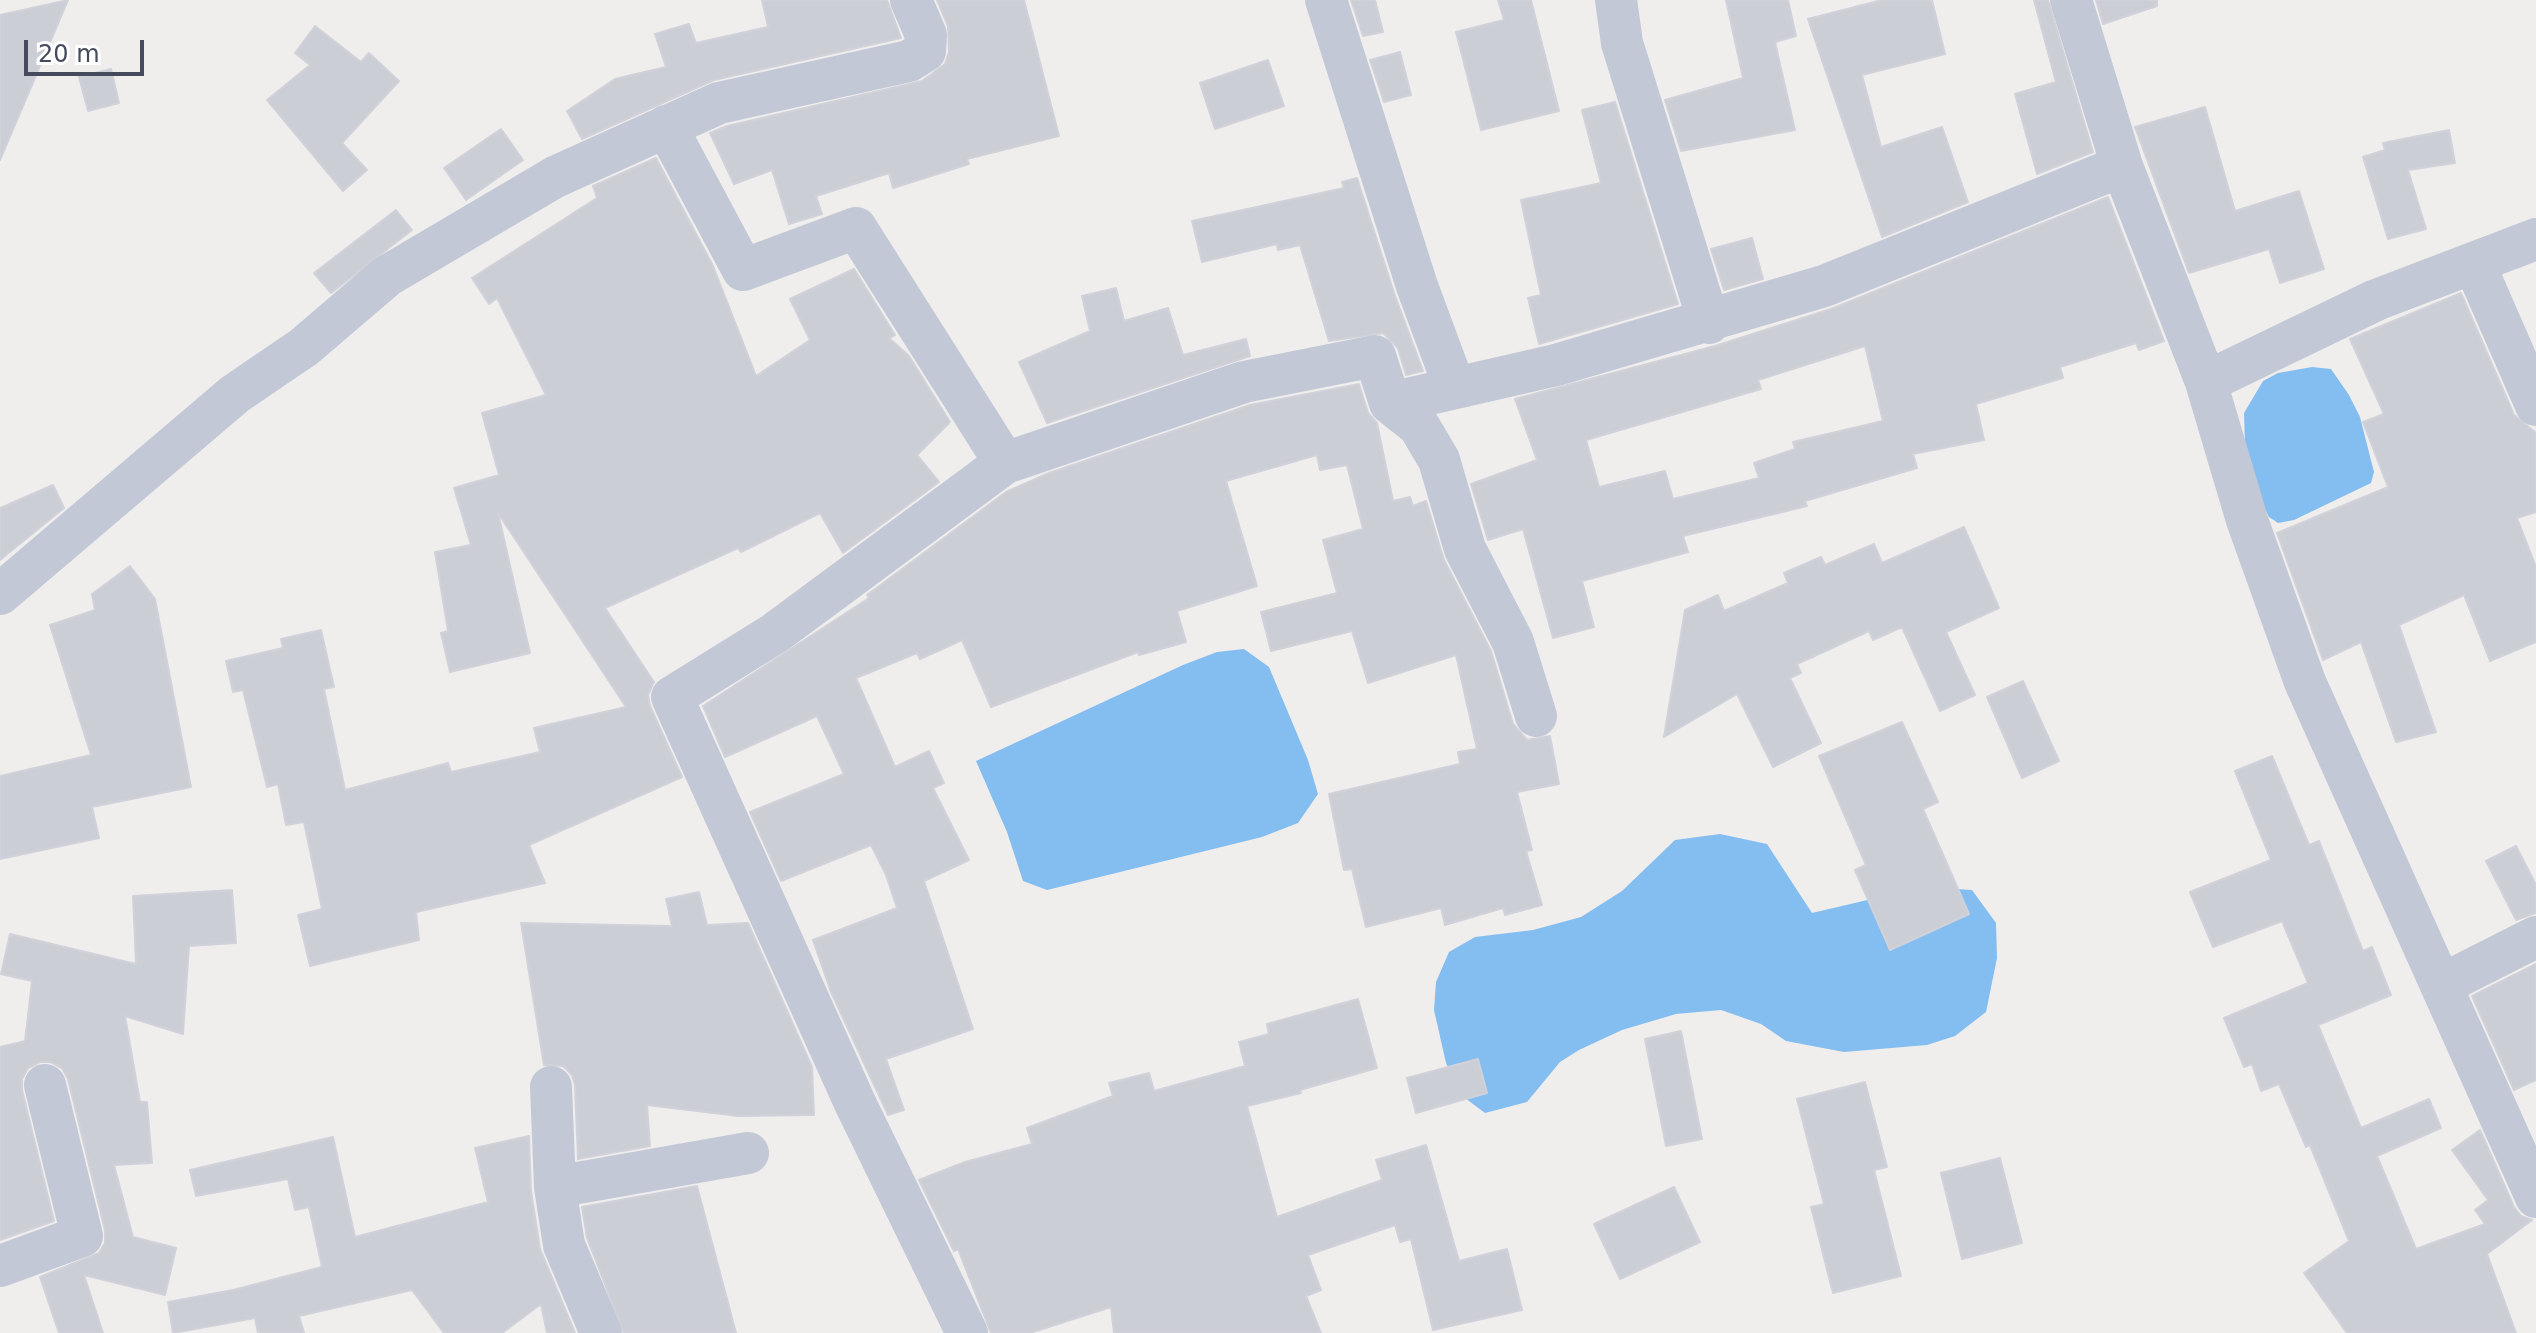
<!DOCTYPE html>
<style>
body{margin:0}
#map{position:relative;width:2536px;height:1333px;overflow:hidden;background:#f0eeed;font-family:"DejaVu Sans",sans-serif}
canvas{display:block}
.scale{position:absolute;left:24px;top:40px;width:120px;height:36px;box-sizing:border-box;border:4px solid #454b5c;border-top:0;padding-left:10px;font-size:24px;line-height:28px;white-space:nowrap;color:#454b5c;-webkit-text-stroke:6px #fff;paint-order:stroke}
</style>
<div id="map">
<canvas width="2536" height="1333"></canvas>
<div class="scale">20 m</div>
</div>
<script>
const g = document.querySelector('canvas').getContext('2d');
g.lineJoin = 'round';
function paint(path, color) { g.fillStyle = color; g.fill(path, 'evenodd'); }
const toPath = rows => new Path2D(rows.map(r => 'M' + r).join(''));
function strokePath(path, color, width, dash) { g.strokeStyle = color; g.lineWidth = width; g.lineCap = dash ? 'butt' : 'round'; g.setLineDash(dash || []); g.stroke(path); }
paint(toPath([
 [2312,367,2331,369,2349,395,2360,417,2374,472,2371,483,2294,520,2278,523,2269,517,2263,505,2245,444,2244,413,2263,381,2278,373],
 [1244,649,1269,667,1308,760,1318,794,1298,823,1262,837,1047,890,1023,881,1007,832,976,761,1183,665,1217,652],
 [1720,834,1767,844,1812,913,1923,887,1972,890,1996,923,1997,958,1986,1012,1955,1036,1927,1045,1844,1052,1786,1041,1761,1024,1721,1010,1676,1014,1622,1030,1579,1050,1560,1062,1527,1102,1485,1113,1461,1095,1446,1063,1434,1010,1436,982,1449,952,1475,937,1533,930,1581,917,1622,891,1675,840]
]), '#84bdf0');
const building = toPath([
 [68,0,0,160,0,15,68,0],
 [762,0,887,0,901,38,714,80,582,139,567,111,615,79,666,67,655,34,689,24,696,43,768,27,762,0],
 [937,0,1024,0,1059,136,967,159,969,164,893,188,889,173,816,196,822,214,789,224,772,170,734,184,710,133,727,126,922,81,945,64,949,52,948,26,937,0],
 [1351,0,1375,0,1383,32,1363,36,1351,0],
 [1498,0,1531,0,1559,111,1481,130,1456,32,1504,20,1498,0],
 [1726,0,1788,0,1796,36,1775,42,1795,130,1681,151,1665,100,1743,78,1726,0],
 [1882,0,1932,0,1945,54,1862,75,1881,147,1942,127,1968,202,1882,237,1808,19,1882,0],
 [2034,0,2048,0,2093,152,2037,174,2015,94,2056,82,2034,0],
 [2096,0,2157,0,2157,6,2103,24,2096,0],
 [315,26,361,62,369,53,399,81,342,143,367,170,343,191,267,100,310,65,295,53,315,26],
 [1400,52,1411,95,1384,102,1370,60,1400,52],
 [1268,60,1284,106,1215,129,1200,83,1268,60],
 [111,69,119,103,88,111,79,77,111,69],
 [1615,102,1678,304,1539,344,1528,298,1541,295,1521,200,1601,183,1582,110,1615,102],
 [2205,107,2235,211,2299,191,2324,269,2280,283,2269,249,2189,273,2135,127,2205,107],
 [501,129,523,160,466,200,444,168,501,129],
 [2449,130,2455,163,2408,170,2426,229,2388,239,2363,157,2385,150,2383,143,2449,130],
 [656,158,713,266,756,376,810,340,790,299,854,269,895,335,889,338,909,356,950,422,917,455,939,482,843,553,820,513,741,552,738,548,605,608,654,682,648,695,650,706,682,777,529,845,545,883,416,912,419,940,310,966,298,915,322,909,304,822,286,825,278,784,267,787,243,690,233,692,226,661,283,648,281,639,321,630,334,687,324,689,345,790,448,763,451,772,540,752,534,728,626,707,498,513,530,653,450,672,441,633,448,631,435,552,471,545,454,488,499,475,482,413,546,395,497,298,489,304,472,278,597,198,593,186,656,158],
 [1357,178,1394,293,1423,371,1406,375,1398,348,1383,333,1329,341,1300,245,1278,250,1277,244,1202,262,1192,221,1344,188,1342,182,1357,178],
 [2108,197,2164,341,2139,350,2136,343,2060,367,2063,378,1976,404,1984,440,1913,454,1917,468,1805,501,1807,506,1683,536,1688,552,1582,581,1594,627,1553,638,1523,529,1488,540,1471,484,1537,460,1515,399,1715,346,1831,309,2108,197],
 [1865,346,1883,421,1793,442,1795,449,1754,463,1759,478,1673,499,1665,471,1599,487,1586,440,1761,389,1758,380,1865,346],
 [396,210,412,230,331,293,314,273,396,210],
 [1752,238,1763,279,1724,290,1711,249,1752,238],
 [1116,288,1124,321,1168,308,1183,355,1246,339,1250,356,1047,423,1019,362,1090,331,1082,296,1116,288],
 [2461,293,2514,415,2536,433,2536,512,2517,518,2536,567,2536,642,2490,661,2464,595,2399,625,2436,732,2396,742,2361,642,2323,660,2277,533,2388,487,2363,422,2384,414,2350,339,2461,293],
 [1359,384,1368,413,1377,423,1393,501,1410,497,1413,506,1426,501,1444,560,1491,651,1513,724,1527,740,1550,736,1559,784,1517,792,1532,850,1526,851,1542,905,1505,915,1503,908,1445,925,1441,908,1366,927,1352,869,1344,870,1329,794,1460,764,1458,752,1477,749,1456,655,1368,683,1352,631,1271,651,1261,612,1337,593,1323,540,1363,529,1347,465,1320,470,1317,455,1226,481,1257,586,1177,611,1186,642,1139,655,1138,652,991,707,962,640,920,659,917,653,856,678,895,767,929,751,944,783,933,788,969,860,924,881,973,1029,886,1059,904,1110,888,1115,831,992,813,940,897,908,886,875,871,845,781,881,750,812,844,774,817,716,725,757,703,706,869,598,867,595,1006,492,1049,473,1250,405,1359,384],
 [53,485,64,508,0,560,0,508,53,485],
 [1964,527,1999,608,1946,632,1975,695,1940,711,1902,627,1873,640,1869,631,1797,664,1801,673,1790,678,1821,743,1773,767,1737,694,1664,737,1685,610,1718,595,1724,611,1788,583,1784,573,1821,557,1825,565,1874,544,1882,563,1964,527],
 [130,566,155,599,191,787,92,807,99,838,0,859,0,776,91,755,50,625,95,610,92,594,130,566],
 [2023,681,2059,761,2022,778,1987,697,2023,681],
 [1902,722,1938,802,1923,809,1969,914,1890,950,1855,870,1866,865,1819,756,1902,722],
 [2272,756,2309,845,2319,841,2363,951,2372,947,2391,995,2318,1025,2361,1128,2429,1099,2441,1128,2377,1156,2416,1249,2485,1224,2475,1210,2488,1200,2452,1150,2480,1130,2514,1207,2521,1216,2532,1220,2487,1254,2516,1333,2347,1333,2304,1273,2349,1241,2310,1145,2306,1147,2279,1084,2261,1091,2252,1064,2244,1067,2224,1018,2308,983,2282,921,2213,947,2190,892,2271,860,2235,771,2272,756],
 [2516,846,2536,885,2536,913,2516,920,2486,861,2516,846],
 [232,890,236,943,189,946,183,1034,125,1016,140,1102,147,1102,152,1163,114,1165,133,1237,176,1248,165,1295,84,1275,103,1333,59,1333,40,1277,99,1253,105,1243,105,1230,68,1079,62,1068,51,1062,40,1062,28,1068,22,1079,22,1090,54,1221,0,1240,0,1047,25,1041,32,981,1,974,10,934,136,964,133,896,232,890],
 [699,892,707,925,748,923,812,1067,814,1115,738,1116,647,1105,650,1146,578,1159,575,1085,572,1075,563,1066,544,1065,521,923,672,926,666,899,699,892],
 [2536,964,2536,1080,2514,1090,2472,996,2536,964],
 [1358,999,1377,1068,1300,1090,1301,1093,1247,1106,1277,1217,1382,1180,1376,1160,1426,1145,1459,1261,1507,1249,1522,1310,1433,1330,1411,1239,1400,1242,1395,1225,1308,1255,1321,1290,1306,1296,1321,1333,1114,1333,1111,1307,1030,1333,991,1333,958,1249,954,1251,919,1180,965,1162,1032,1144,1027,1128,1113,1096,1109,1083,1149,1073,1154,1091,1245,1066,1239,1042,1269,1034,1267,1024,1358,999],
 [1681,1031,1702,1139,1666,1146,1645,1039,1681,1031],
 [1478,1059,1487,1093,1416,1113,1407,1078,1478,1059],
 [1865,1082,1887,1167,1874,1170,1901,1276,1833,1293,1811,1207,1824,1204,1797,1099,1865,1082],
 [529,1136,531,1191,540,1249,575,1333,547,1333,541,1304,502,1333,444,1333,412,1290,299,1316,304,1333,258,1333,255,1318,173,1333,168,1302,233,1290,322,1267,309,1207,295,1210,288,1179,196,1196,190,1170,333,1137,355,1237,488,1202,475,1148,529,1136],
 [2000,1158,2022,1243,1962,1259,1941,1173,2000,1158],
 [697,1186,736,1333,624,1333,587,1238,582,1207,697,1186],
 [1674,1187,1700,1242,1620,1279,1594,1224,1674,1187]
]);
paint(building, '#ccced6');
strokePath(building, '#d1d1da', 2);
strokePath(toPath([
 [1326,0,1417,286,1454,386],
 [1616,0,1622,43,1709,323],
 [2071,0,2122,166,2206,382,2247,520,2305,682,2536,1197],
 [666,126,743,270,856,228,1005,463,1244,382,1375,356,1390,403,1556,365,1824,286,2122,166],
 [2474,263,2536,405],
 [2206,382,2376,300,2536,239],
 [1390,403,1419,426,1439,460,1465,549,1513,642,1536,716],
 [0,594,235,394,304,347,387,276,555,177,719,103,909,61,925,51,926,35,911,0],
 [2441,985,2536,937],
 [551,1087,555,1187,564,1245,601,1333],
 [555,1187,748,1153],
 [0,1266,82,1236,45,1085],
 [967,1333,855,1103,672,697,775,633,1005,463]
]), '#c3c8d6', 42);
</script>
